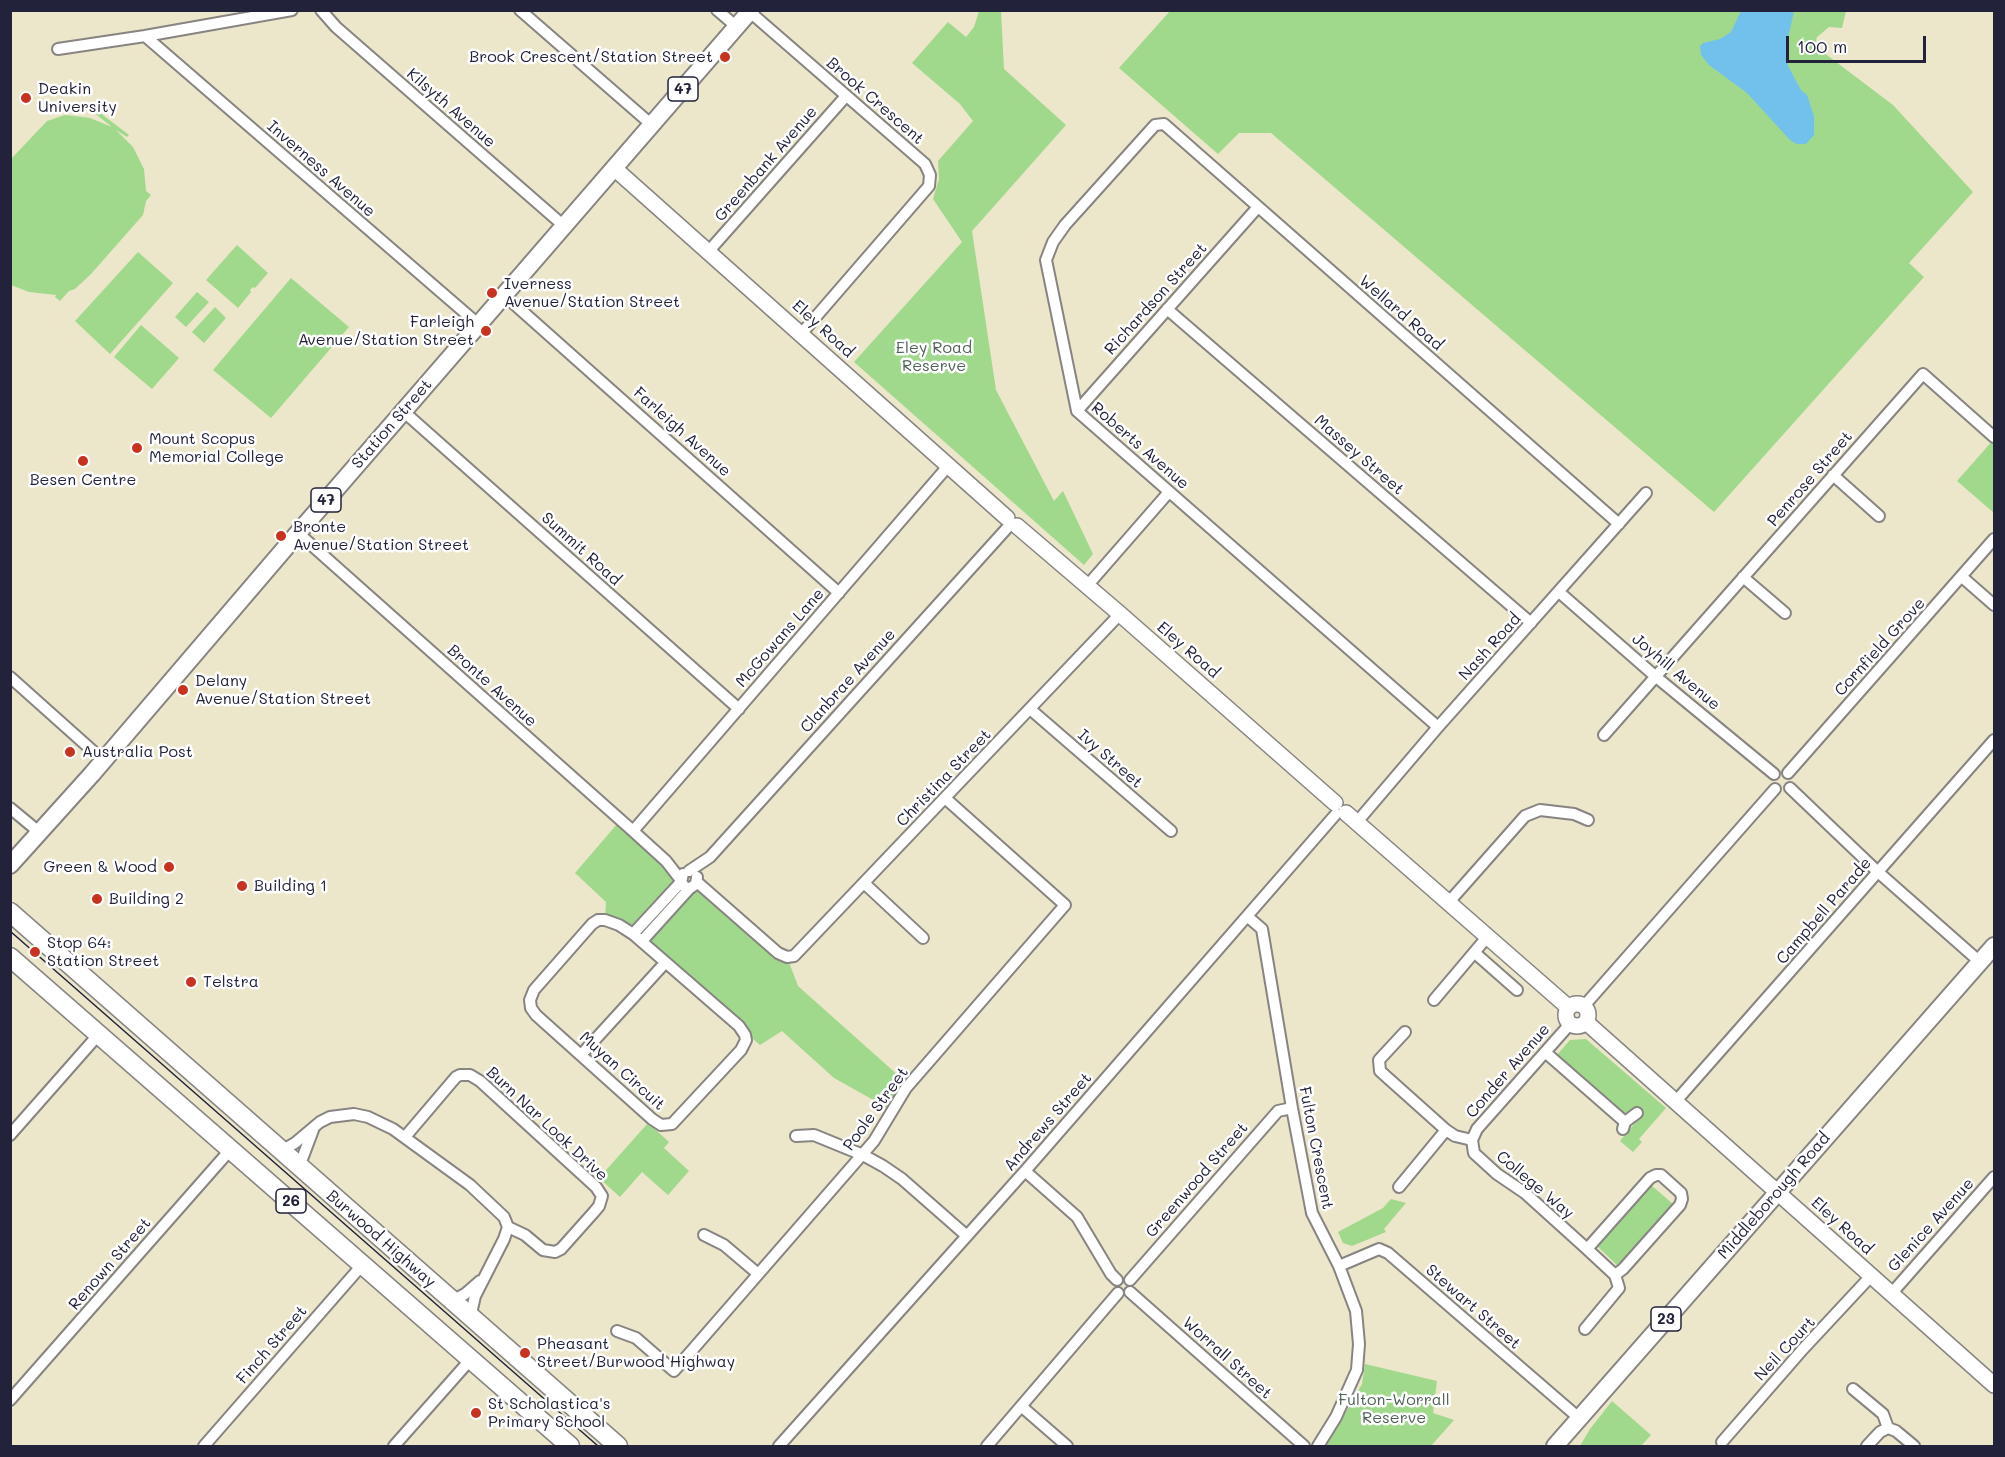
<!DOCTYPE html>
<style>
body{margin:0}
#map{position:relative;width:2005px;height:1457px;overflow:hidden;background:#ece6ca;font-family:Mali,sans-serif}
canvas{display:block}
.frame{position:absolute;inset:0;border:12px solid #22223b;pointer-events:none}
.scale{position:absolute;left:1786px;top:36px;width:140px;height:27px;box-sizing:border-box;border:3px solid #22223b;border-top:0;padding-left:8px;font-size:18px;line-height:21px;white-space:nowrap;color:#22223b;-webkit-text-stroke:4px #fff;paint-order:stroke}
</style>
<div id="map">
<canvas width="2005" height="1457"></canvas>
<div class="frame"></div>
<div class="scale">100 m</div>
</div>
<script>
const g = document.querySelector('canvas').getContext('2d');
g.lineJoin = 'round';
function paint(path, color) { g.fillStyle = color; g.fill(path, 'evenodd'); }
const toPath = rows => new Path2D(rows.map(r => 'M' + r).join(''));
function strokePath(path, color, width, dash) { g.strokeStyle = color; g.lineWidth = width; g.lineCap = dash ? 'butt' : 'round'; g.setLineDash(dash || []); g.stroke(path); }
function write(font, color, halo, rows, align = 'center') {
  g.font = font + ' Mali,sans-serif'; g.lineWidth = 5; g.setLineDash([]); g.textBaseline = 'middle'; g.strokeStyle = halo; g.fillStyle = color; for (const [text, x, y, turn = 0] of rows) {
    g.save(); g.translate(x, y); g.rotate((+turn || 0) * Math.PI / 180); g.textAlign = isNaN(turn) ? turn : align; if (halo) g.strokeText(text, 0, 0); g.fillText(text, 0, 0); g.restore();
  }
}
paint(toPath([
 [979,11,1001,11,1004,69,1066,125,972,231,996,390,1054,501,1063,491,1093,554,1084,565,854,362,962,242,933,199,939,179,938,161,973,121,960,104,912,63,948,22,966,37,974,27],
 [1170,11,1846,11,1842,28,1829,27,1817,37,1815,46,1893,105,1973,192,1909,263,1924,277,1714,512,1271,133,1239,133,1218,154,1119,68],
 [95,109,129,135,127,137,116,130,133,147,144,169,146,191,151,195,146,201,143,215,91,274,75,289,69,291,60,301,55,297,56,295,29,292,11,285,11,159,47,121,65,115,75,116,90,118,112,127,93,112],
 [237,245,268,273,255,288,253,287,250,290,251,292,238,308,206,280],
 [138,252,173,283,110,354,75,321],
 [291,278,349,327,271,418,213,370],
 [197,292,209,302,186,327,175,317],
 [215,307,226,318,204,343,192,332],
 [141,325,179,358,152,389,114,357],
 [1994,439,1994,513,1957,481],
 [618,823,691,888,721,903,787,957,798,986,909,1085,893,1111,834,1078,782,1031,760,1045,665,963,605,920,606,902,575,873],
 [1586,1039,1666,1108,1639,1139,1642,1142,1633,1152,1620,1141,1635,1123,1557,1055,1570,1040],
 [648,1123,669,1142,664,1148,689,1171,668,1195,642,1172,620,1197,599,1178],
 [1651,1185,1673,1204,1619,1267,1597,1246],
 [1391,1199,1406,1203,1384,1229,1386,1232,1352,1246,1343,1243,1338,1232,1383,1208],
 [1365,1364,1437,1381,1433,1413,1454,1420,1431,1446,1326,1446,1362,1384],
 [1612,1401,1651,1435,1641,1446,1580,1446,1590,1429]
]), '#a1d98c');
paint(toPath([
 [1741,11,1794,11,1787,43,1788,66,1801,90,1807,95,1814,116,1814,135,1806,144,1797,144,1791,141,1747,93,1709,65,1701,55,1700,46,1703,43,1720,39,1731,32]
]), '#71c1ec');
const minor = toPath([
 [321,10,336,27,564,226],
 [520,10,652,125],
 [717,10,737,27],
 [750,12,925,164,930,175,929,186,801,334],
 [145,36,478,324],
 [58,49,145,36,292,10],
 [708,252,846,96],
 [504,295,839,593],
 [1167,309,1531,623],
 [403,411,739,709],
 [1077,411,1258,207],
 [1833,475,1879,516],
 [298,533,633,831,666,861,680,879],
 [1743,577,1785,613],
 [1962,577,1994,605],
 [1087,586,1169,492],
 [1559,592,1655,676,1774,774],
 [10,677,104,761],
 [1030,709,1171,831],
 [1438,727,1077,411,1046,260,1053,242,1065,225,1155,125,1164,124,1619,524],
 [1604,735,1923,374,1994,437],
 [1788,773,1994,539],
 [1790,788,1878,872,1980,962],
 [10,808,39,832],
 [1357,822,1438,727,1646,493],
 [633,831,949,465],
 [689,871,710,857,1008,527],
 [683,874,681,882,684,886,689,889,696,884,697,877],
 [697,882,778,953,787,957,794,956,1120,614],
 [864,883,923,938],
 [1449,902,1525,816,1540,810,1574,814,1588,820],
 [1248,917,1262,929,1292,1108,1312,1213,1339,1266,1356,1311,1359,1344,1357,1370,1336,1417,1318,1446],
 [598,920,605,920,619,925,633,934,739,1026,745,1035,746,1040,741,1050,672,1124,661,1125,652,1119,536,1015,531,1008,530,1000,534,990,592,924,598,920],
 [633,934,681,882],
 [642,941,689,889],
 [1475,953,1517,990],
 [1434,1000,1488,936],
 [1584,1006,1775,789],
 [1405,1032,1379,1060,1380,1071,1446,1130,1455,1136,1472,1140],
 [1545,1052,1625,1122,1623,1129],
 [581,1055,665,963],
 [1676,1101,1994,740],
 [1625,1122,1637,1113],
 [10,1135,99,1034],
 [796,1136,814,1135,863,1155,883,1166,902,1179,967,1236],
 [405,1137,456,1077,460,1075,470,1075,480,1081,596,1187,602,1196,599,1206,594,1212,561,1249,555,1252,543,1250,525,1235,508,1227],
 [1472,1140,1474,1153,1497,1174,1525,1193,1587,1249,1650,1178,1656,1175,1661,1175,1681,1193,1682,1199,1680,1205,1623,1269,1615,1275,1587,1249],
 [1472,1140,1477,1129,1570,1024],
 [281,1151,295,1143,320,1122,330,1117,354,1114,368,1117,393,1129,470,1185,504,1217,508,1227,504,1239,475,1296,470,1318],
 [299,1167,313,1130],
 [1025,1171,1077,1217,1111,1274,1117,1280],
 [1399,1187,1446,1130],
 [704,1235,724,1245,757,1273],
 [1339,1266,1379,1249,1388,1253,1579,1418],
 [1130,1280,1278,1111,1292,1108],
 [1130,1292,1304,1446],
 [1891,1294,1994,1177],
 [452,1301,465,1294,480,1281],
 [1585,1329,1619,1288,1615,1275],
 [617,1331,636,1338,674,1371,874,1141,906,1088,1065,905,945,798],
 [1853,1389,1883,1414,1888,1428,1896,1431,1914,1446],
 [10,1400,231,1149],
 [1021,1406,1067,1446],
 [1722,1442,1803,1349,1871,1276],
 [204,1446,363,1264],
 [394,1446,471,1359],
 [779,1446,1025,1171,1336,814],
 [987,1446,1118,1293],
 [1867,1446,1880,1432,1888,1428]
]);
const secondary = toPath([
 [614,168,1007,518],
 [1017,526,1120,614,1335,803],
 [1346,813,1568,1007],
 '1566 1015a11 11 0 1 1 22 0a11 11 0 1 1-22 0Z',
 [1586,1022,1994,1385]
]);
const primary = toPath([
 [10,865,92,774,298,533,751,10],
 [1555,1446,1994,946]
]);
const trunk = toPath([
 [10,912,618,1446],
 [10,957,570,1446]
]);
strokePath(minor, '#878482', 14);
strokePath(secondary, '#878482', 18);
strokePath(primary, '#878482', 20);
strokePath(trunk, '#878482', 21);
strokePath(minor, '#fff', 10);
strokePath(secondary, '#fff', 15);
strokePath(primary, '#fff', 16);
strokePath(trunk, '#fff', 18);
strokePath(toPath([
 [10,931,598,1446]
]), '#22223b', 1.5);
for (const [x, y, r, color] of [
 [725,57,6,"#c8321e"],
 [26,98,6,"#c8321e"],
 [492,293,6,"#c8321e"],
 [486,331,6,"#c8321e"],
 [137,448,6,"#c8321e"],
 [83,461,6,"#c8321e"],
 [281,536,6,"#c8321e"],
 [183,690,6,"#c8321e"],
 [70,752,6,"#c8321e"],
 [169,867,6,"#c8321e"],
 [242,886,6,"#c8321e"],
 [97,899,6,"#c8321e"],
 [35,952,6,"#c8321e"],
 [191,982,6,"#c8321e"],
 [525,1353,6,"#c8321e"],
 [476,1413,6,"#c8321e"]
]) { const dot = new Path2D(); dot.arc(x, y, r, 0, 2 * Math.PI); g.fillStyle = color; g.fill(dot); strokePath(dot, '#fff', 2); }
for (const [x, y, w] of [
 [683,89,30],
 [326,500,30],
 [291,1201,30],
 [1666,1319,30]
]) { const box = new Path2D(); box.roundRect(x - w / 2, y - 12, w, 24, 4.5); g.fillStyle = '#fff'; g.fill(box); strokePath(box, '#22223b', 1.5); }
write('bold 15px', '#22223b', null, [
 ["47",683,89],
 ["47",326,500],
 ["26",291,1201],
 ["23",1666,1319]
]);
write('16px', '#22223b', '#fff', [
 ["Brook Crescent/Station Street",713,57,"right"],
 ["Deakin",38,89],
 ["University",38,107],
 ["Iverness",504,284],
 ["Avenue/Station Street",504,302],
 ["Farleigh",474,322,"right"],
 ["Avenue/Station Street",474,340,"right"],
 ["Mount Scopus",149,439],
 ["Memorial College",149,457],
 ["Besen Centre",83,480,"center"],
 ["Bronte",293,527],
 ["Avenue/Station Street",293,545],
 ["Delany",195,681],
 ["Avenue/Station Street",195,699],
 ["Australia Post",82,752],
 ["Green & Wood",157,867,"right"],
 ["Building 1",254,886],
 ["Building 2",109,899],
 ["Stop 64:",47,943],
 ["Station Street",47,961],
 ["Telstra",203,982],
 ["Pheasant",537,1344],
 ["Street/Burwood Highway",537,1362],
 ["St Scholastica's",488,1404],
 ["Primary School",488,1422]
], 'left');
write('16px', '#22223b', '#fff', [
 ["Brook Crescent",875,101,41],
 ["Kilsyth Avenue",451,108,41],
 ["Greenbank Avenue",766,164,-49],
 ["Inverness Avenue",321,169,41],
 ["Richardson Street",1156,299,-48],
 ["Wellard Road",1401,313,41],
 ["Eley Road",823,329,42],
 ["Station Street",392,424,-49],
 ["Farleigh Avenue",682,432,42],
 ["Roberts Avenue",1140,446,41],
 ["Massey Street",1359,455,41],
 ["Penrose Street",1810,479,-49],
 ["Summit Road",581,549,42],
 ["McGowans Lane",780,638,-49],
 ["Nash Road",1490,647,-48],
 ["Cornfield Grove",1880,647,-48],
 ["Eley Road",1188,650,41],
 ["Joyhill Avenue",1676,672,40],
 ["Clanbrae Avenue",848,681,-48],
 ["Bronte Avenue",492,686,42],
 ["Ivy Street",1110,759,41],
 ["Christina Street",944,778,-46],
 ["Campbell Parade",1824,911,-49],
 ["Muyan Circuit",622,1071,42],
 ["Conder Avenue",1508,1071,-49],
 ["Poole Street",876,1109,-54],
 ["Andrews Street",1048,1122,-49],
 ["Burn Nar Look Drive",547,1124,43],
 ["Fulton Crescent",1316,1148,79],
 ["Greenwood Street",1197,1180,-49],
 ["College Way",1535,1185,40],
 ["Middleborough Road",1774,1196,-49],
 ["Glenice Avenue",1931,1225,-48],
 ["Eley Road",1842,1226,42],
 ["Burwood Highway",381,1239,41],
 ["Renown Street",110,1264,-49],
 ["Stewart Street",1473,1307,41],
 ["Finch Street",272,1345,-49],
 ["Neil Court",1785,1349,-47],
 ["Worrall Street",1227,1358,42]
]);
write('16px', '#4e6257', '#fff', [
 ["Eley Road",934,348],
 ["Reserve",934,366],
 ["Fulton-Worrall",1394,1400],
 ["Reserve",1394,1418]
]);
</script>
